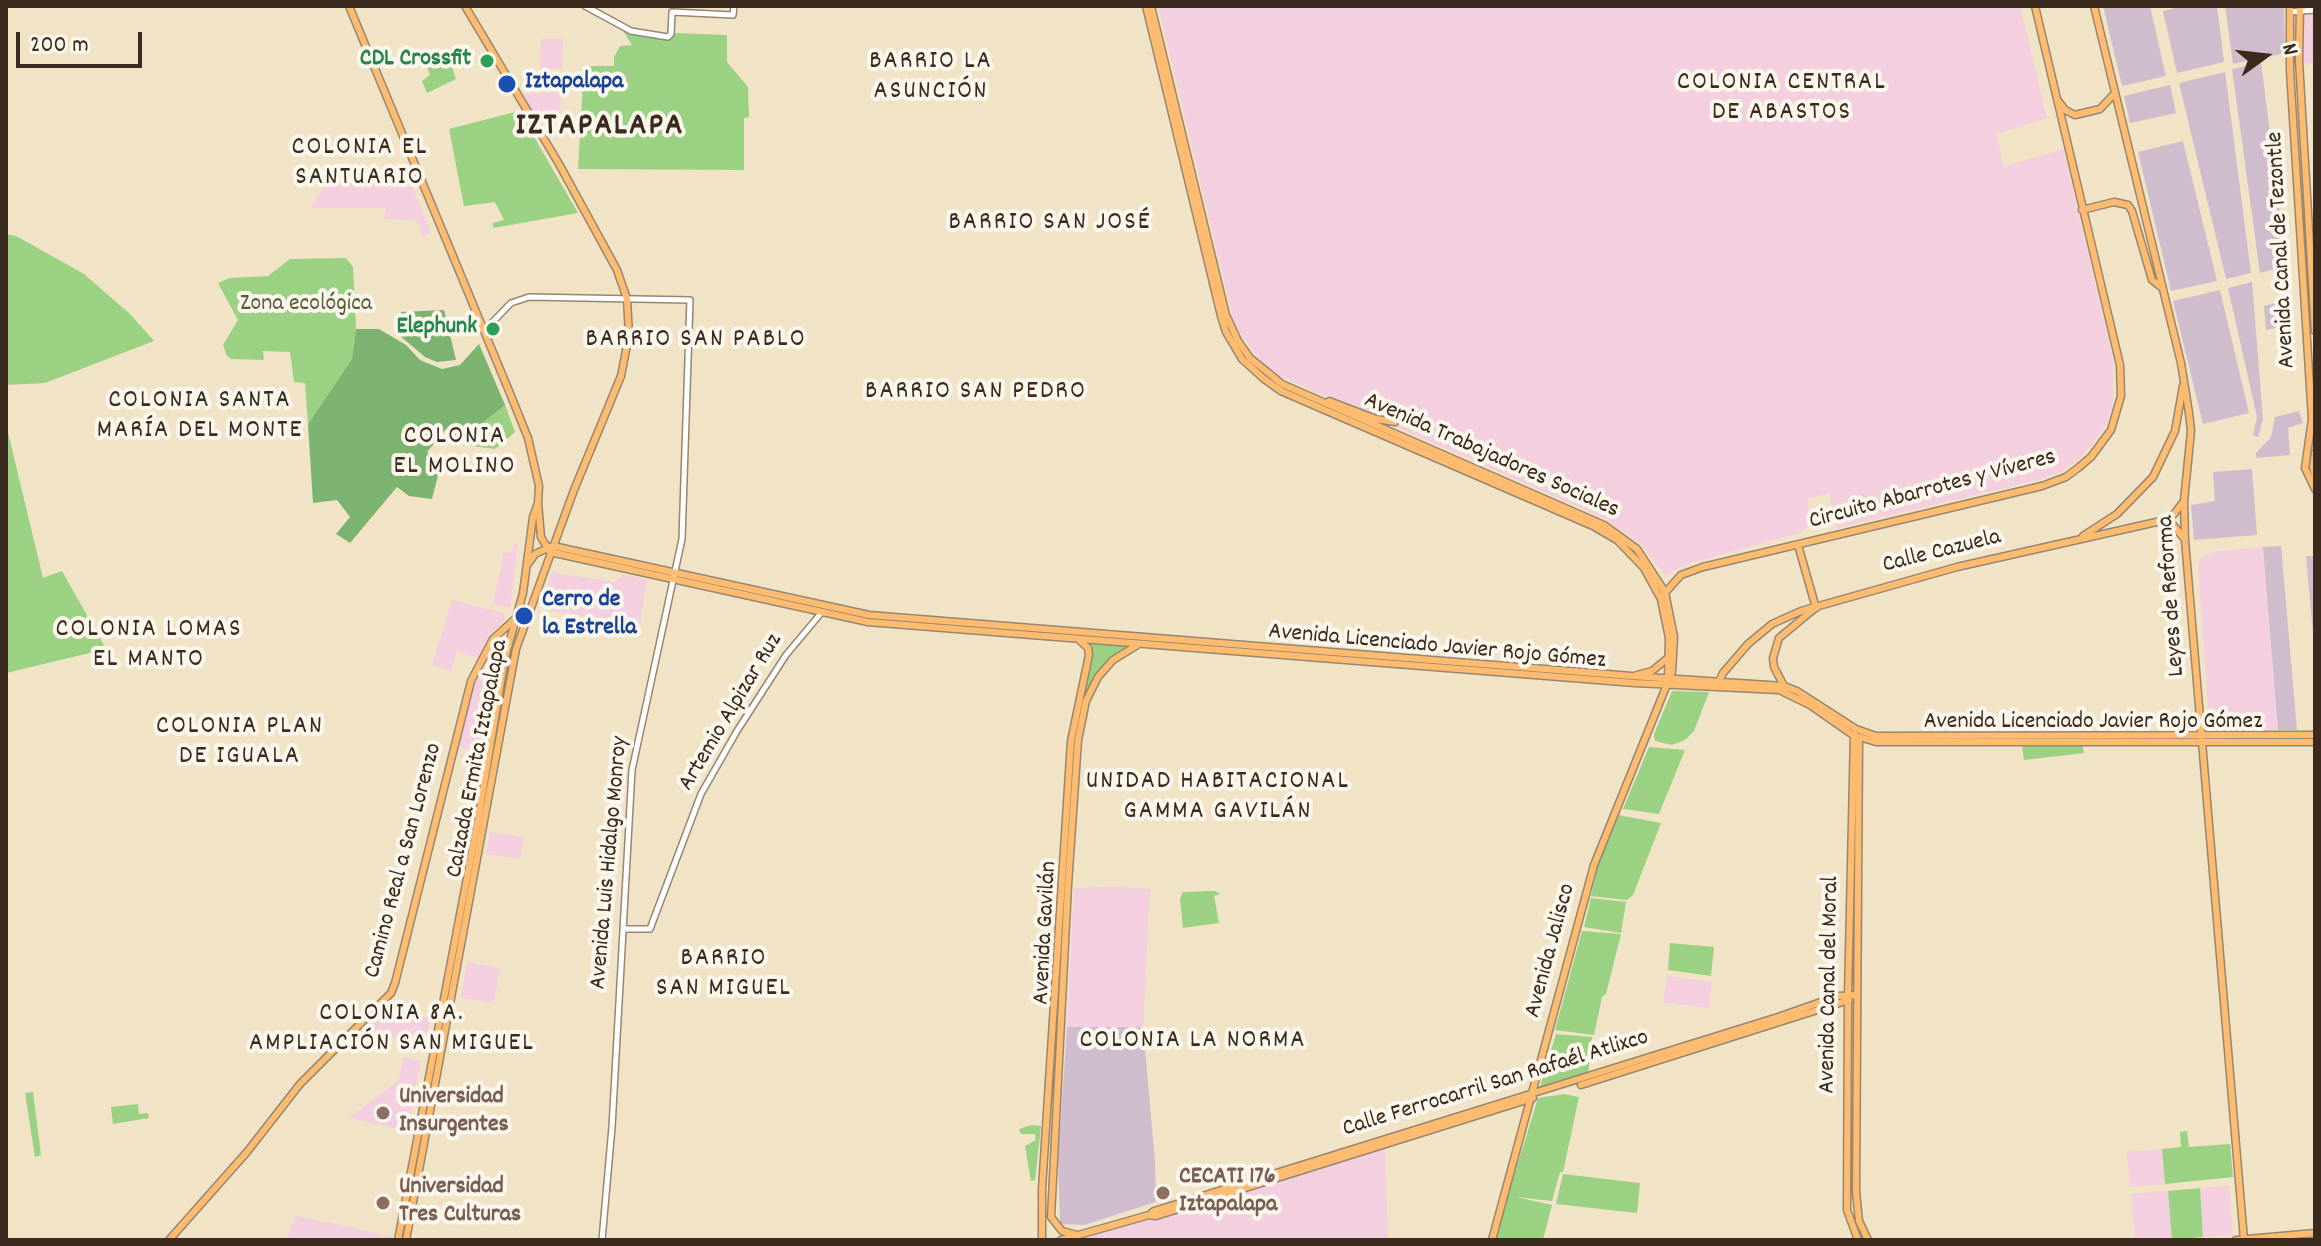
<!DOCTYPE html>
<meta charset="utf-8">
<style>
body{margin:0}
#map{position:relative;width:2321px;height:1246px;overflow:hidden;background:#f1e3c6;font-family:Dekko,sans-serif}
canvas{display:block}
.frame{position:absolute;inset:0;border:8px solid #3b2a1e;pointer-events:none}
.north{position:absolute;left:2225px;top:16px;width:80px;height:80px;-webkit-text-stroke:6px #fbf7ec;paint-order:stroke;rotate:75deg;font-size:22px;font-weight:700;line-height:32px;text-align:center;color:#3b2a1e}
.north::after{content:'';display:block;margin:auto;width:28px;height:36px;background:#3b2a1e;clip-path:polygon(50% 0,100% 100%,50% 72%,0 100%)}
.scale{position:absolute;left:16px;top:32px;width:126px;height:36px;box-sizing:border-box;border:4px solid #3b2a1e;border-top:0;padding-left:10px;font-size:24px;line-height:28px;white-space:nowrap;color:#3b2a1e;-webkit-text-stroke:6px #fbf7ec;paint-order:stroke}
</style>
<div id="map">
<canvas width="2321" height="1246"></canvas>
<div class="frame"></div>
<div class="north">N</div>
<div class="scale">200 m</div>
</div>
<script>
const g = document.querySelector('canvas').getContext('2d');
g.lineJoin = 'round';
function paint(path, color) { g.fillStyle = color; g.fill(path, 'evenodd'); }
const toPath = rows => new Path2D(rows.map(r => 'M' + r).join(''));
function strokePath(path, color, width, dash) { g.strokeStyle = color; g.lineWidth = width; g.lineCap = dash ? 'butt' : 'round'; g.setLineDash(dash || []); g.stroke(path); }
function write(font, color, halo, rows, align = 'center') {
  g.font = font + ' Dekko,sans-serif'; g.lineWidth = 8; g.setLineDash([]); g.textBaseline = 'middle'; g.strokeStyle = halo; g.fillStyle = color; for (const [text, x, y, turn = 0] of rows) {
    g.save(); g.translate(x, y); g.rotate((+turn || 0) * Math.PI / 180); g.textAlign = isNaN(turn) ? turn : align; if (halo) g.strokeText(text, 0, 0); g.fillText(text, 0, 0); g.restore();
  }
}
paint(toPath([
 [1158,6,2020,6,2047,118,1996,134,2004,167,2063,149,2113,360,2113,406,2107,423,2092,445,2077,461,2061,472,2042,479,1837,528,1829,493,1808,499,1810,524,1800,533,1687,564,1674,570,1667,577,1639,543,1606,519,1390,424,1378,423,1346,409,1348,403,1317,393,1278,375,1258,358,1240,333,1233,318],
 [2315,13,2315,63,2302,64,2301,15],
 [541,39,563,39,562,69,540,68],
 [561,92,560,115,535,116,522,94],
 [327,182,395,183,395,186,412,186,431,233,423,237,416,220,383,219,386,208,311,208],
 [514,543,518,544,510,608,493,604,504,552,512,553],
 [2263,547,2278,730,2219,730,2209,722,2198,564,2203,557,2214,552],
 [552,572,614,582,624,575,647,580,640,624,546,610,547,605,542,604],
 [452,600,503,613,505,621,490,634,478,658,457,651,451,671,432,665],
 [475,679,495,682,482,751,456,746],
 [490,832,524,837,520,859,486,854],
 [1116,887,1150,889,1143,1027,1067,1027,1074,888],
 [467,962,500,968,494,1003,461,998],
 [1667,976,1712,982,1709,1008,1663,1002],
 [377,1011,431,1018,426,1042,364,1035,359,1030],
 [403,1057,421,1061,407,1131,349,1118,399,1080],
 [1385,1147,1388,1240,1075,1240,1195,1206],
 [2162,1149,2165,1184,2130,1187,2127,1152],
 [2229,1186,2233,1235,2203,1237,2200,1188],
 [2168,1191,2172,1240,2135,1240,2131,1194],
 [296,1216,391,1236,390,1240,286,1240]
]), '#f3cfdf');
paint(toPath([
 [2103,6,2150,6,2166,76,2122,86],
 [2184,6,2217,6,2224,62,2177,73,2163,11],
 [2225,6,2284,6,2285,53,2233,64],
 [2261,63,2287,266,2260,273,2232,69],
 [2225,72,2251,273,2226,279,2179,83],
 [2170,85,2176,113,2130,123,2124,96],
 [2183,141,2217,281,2171,291,2138,152],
 [2252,282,2263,419,2258,437,2253,435,2257,417,2228,288],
 [2220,290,2249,413,2203,424,2173,301],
 [2288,300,2294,324,2266,330,2264,306],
 [2299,411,2303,423,2288,428,2290,455,2256,458,2256,453,2271,437,2275,417],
 [2252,469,2257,535,2194,540,2191,505,2215,501,2213,472],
 [2281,546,2297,730,2278,730,2263,547],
 [2315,556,2315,655,2306,556],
 [1067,1027,1143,1027,1155,1161,1156,1202,1084,1225,1060,1224,1058,1160]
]), '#cfbdce');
paint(toPath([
 [622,29,640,35,669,38,672,33,727,35,727,62,748,87,749,117,744,118,744,170,578,169,584,66,614,66,614,57,620,46,632,45],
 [446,49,456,79,427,93,422,81,430,75,424,59],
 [519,111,578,213,493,228,493,223,504,220,495,202,464,206,449,129],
 [6,234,16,236,84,274,130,314,154,341,45,383,6,385],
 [346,258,353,267,356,329,352,359,308,424,305,383,294,382,290,352,263,351,264,360,231,359,227,356,223,345,238,320,218,283,230,278,268,276,290,259],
 [505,405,515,432,495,449,472,446,476,428],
 [6,424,43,578,62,571,106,649,6,673],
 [1089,641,1130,644,1127,649,1104,665,1086,696,1082,693],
 [1672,691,1709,692,1694,731,1685,740,1672,745,1655,741,1654,734],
 [2022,745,2082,745,2084,753,2024,760],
 [1649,747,1685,750,1659,814,1623,809],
 [1618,815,1661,823,1633,895,1627,900,1591,896,1598,865],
 [1215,891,1220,894,1214,896,1219,923,1183,928,1180,899,1183,892],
 [1591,898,1626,902,1621,933,1584,927],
 [1582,931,1621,934,1606,994,1602,997,1594,1035,1555,1030],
 [1670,943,1714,947,1711,976,1668,970],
 [1556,1034,1592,1037,1588,1073,1540,1087],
 [33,1092,41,1155,35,1157,25,1093],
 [1564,1094,1579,1097,1563,1172,1560,1172,1552,1201,1516,1197,1552,1205,1543,1240,1494,1240,1538,1098],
 [138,1104,139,1114,148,1113,149,1118,113,1124,111,1107],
 [1031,1125,1041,1126,1035,1180,1031,1181,1025,1146,1036,1140,1035,1134,1021,1134,1019,1129],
 [2187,1131,2189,1147,2230,1144,2233,1177,2165,1184,2162,1149,2181,1147,2180,1132],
 [1563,1174,1640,1183,1637,1213,1556,1204],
 [2200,1188,2203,1237,2172,1240,2168,1191]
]), '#9ad183');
paint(toPath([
 [444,310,456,360,437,362,425,357,399,335,401,312],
 [356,329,379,329,406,345,420,360,442,369,460,365,479,344,505,405,476,428,472,446,446,429,427,452,441,463,432,499,409,496,397,487,350,543,336,534,350,517,337,500,313,503,308,424,352,359]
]), '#7bb371');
const minor = toPath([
 [585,6,631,31,668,37,671,34,672,12,733,15,734,6],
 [2290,12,2315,10],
 [484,331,511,303,529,297,690,300,682,539,632,770,612,1127,602,1240],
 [623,929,650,929,701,794,737,731,786,655,822,612]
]);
const major = toPath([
 [349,6,509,391,528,438,539,486,538,503,533,517,523,593,505,658,478,820,398,1240],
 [1146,6,1221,316,1226,332,1242,359,1263,378,1281,391,1593,526,1617,540,1644,568,1661,599,1669,638,1668,679],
 [1151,6,1226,315,1238,341,1250,358,1282,384,1604,525,1637,549,1665,592,1674,637,1672,672,1594,865,1492,1240],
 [2094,6,2181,363,2189,413,2191,431,2184,501,2185,540,2244,1240],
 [2290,6,2290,71,2312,419,2305,468,2315,489],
 [2300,6,2299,61,2315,331],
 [2059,102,2065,110,2075,115,2100,109,2115,93],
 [2082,210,2114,202,2128,205,2132,211,2152,280,2161,287],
 [1329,401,1376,419,1395,422],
 [2315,453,2313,467,2315,475],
 [538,503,541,537,550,552,868,622,1635,683,1779,690,1810,705,1853,735,1876,742,2315,742],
 [2161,521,2173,525,2183,537],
 [2083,536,2117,514,2153,477,2175,431,2183,386],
 [1798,545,1816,608],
 [553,546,869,615,1632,676,1784,686,1797,691,1856,729,1876,736,2315,735],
 [528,564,535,554,550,547],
 [1664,594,1681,575,1703,567,2042,486,2066,477,2078,468,2091,457,2111,430,2121,396,2120,365,2035,6],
 [1637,675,1652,671,1668,658],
 [1718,684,1723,673,1748,644,1772,624,1801,611,1957,567,2161,521,2174,514,2184,501],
 [1784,686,1774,667,1773,658,1779,638,1814,609],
 [1854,734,1848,995,1847,1210,1858,1240],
 [1859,738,1856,1192,1859,1221,1868,1240],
 [1581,1085,1849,1000],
 [1149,1215,1154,1211,1778,1017,1838,996,1856,995],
 [1077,1235,1062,1231,1051,1217,1068,885,1078,740,1086,701,1098,677,1113,660,1139,644],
 [169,1240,247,1152,300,1084,391,993,395,983,471,681,493,639,514,620],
 [406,1240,516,649,574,490,621,376,629,335,627,299,617,270,559,164,465,6],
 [1042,1240,1042,1189,1071,741,1089,655,1088,648,1078,639],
 [1061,1240,1149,1215,1156,1216,1533,1098],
 [2236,1240,2315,1233]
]);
strokePath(minor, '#968672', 8);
strokePath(major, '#968672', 9);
strokePath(minor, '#fff', 5);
strokePath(major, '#febc70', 6);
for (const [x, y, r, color] of [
 [487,61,8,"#2e9e5b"],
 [507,84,10,"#1a4fb4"],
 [493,329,8,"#2e9e5b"],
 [524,616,10,"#1a4fb4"],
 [383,1113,8,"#8d6e63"],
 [1163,1193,8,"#8d6e63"],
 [383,1203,8,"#8d6e63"]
]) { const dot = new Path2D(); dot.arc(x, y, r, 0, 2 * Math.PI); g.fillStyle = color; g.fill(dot); strokePath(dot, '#fbf7ec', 3); }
write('bold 24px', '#27864d', '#fbf7ec', [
 ["CDL Crossfit",471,61],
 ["Elephunk",477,329]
], 'right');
write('bold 24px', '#164399', '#fbf7ec', [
 ["Iztapalapa",525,84],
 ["Cerro de",542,602],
 ["la Estrella",542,630]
], 'left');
write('24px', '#3b2a1e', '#fbf7ec', [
 ["Avenida Canal de Tezontle",2283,250,-93],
 ["Avenida Trabajadores Sociales",1491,457,24],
 ["Circuito Abarrotes y Víveres",1933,491,-15],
 ["Calle Cazuela",1942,553,-14],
 ["Leyes de Reforma",2173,596,-94],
 ["Avenida Licenciado Javier Rojo Gómez",1437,648,5],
 ["Artemio Alpizar Ruz",732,713,-59],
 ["Avenida Licenciado Javier Rojo Gómez",2093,724],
 ["Calzada Ermita Iztapalapa",479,759,-79],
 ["Camino Real a San Lorenzo",405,861,-75],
 ["Avenida Luis Hidalgo Monroy",611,863,-85],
 ["Avenida Gavilán",1047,933,-87],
 ["Avenida Jalisco",1552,951,-75],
 ["Avenida Canal del Moral",1831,985,-89],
 ["Calle Ferrocarril San Rafaél Atlixco",1496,1085,-17]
]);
write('24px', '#585c3c', '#fbf7ec', [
 ["Zona ecológica",306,306]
]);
write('bold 24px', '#785e54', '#fbf7ec', [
 ["Universidad",399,1099],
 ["Insurgentes",399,1127],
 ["CECATI 176",1179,1179],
 ["Iztapalapa",1179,1207],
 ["Universidad",399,1189],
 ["Tres Culturas",399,1217]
], 'left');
g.letterSpacing = '2px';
write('26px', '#3b2a1e', '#fbf7ec', [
 ["BARRIO LA",931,63],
 ["ASUNCIÓN",931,93],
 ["COLONIA CENTRAL",1782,84],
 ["DE ABASTOS",1782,114],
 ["COLONIA EL",360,149],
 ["SANTUARIO",360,179],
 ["BARRIO SAN JOSÉ",1050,224],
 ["BARRIO SAN PABLO",696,341],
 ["BARRIO SAN PEDRO",976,393],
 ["COLONIA SANTA",200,402],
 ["MARÍA DEL MONTE",200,432],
 ["COLONIA",455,438],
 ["EL MOLINO",455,468],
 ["COLONIA LOMAS",149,631],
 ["EL MANTO",149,661],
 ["COLONIA PLAN",240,728],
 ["DE IGUALA",240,758],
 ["UNIDAD HABITACIONAL",1218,783],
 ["GAMMA GAVILÁN",1218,813],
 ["BARRIO",724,960],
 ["SAN MIGUEL",724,990],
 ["COLONIA 8A.",392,1015],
 ["AMPLIACIÓN SAN MIGUEL",392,1045],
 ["COLONIA LA NORMA",1193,1042]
]);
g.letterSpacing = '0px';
g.letterSpacing = '2px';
write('bold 32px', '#3b2a1e', '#fbf7ec', [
 ["IZTAPALAPA",600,129]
]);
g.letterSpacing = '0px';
</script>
